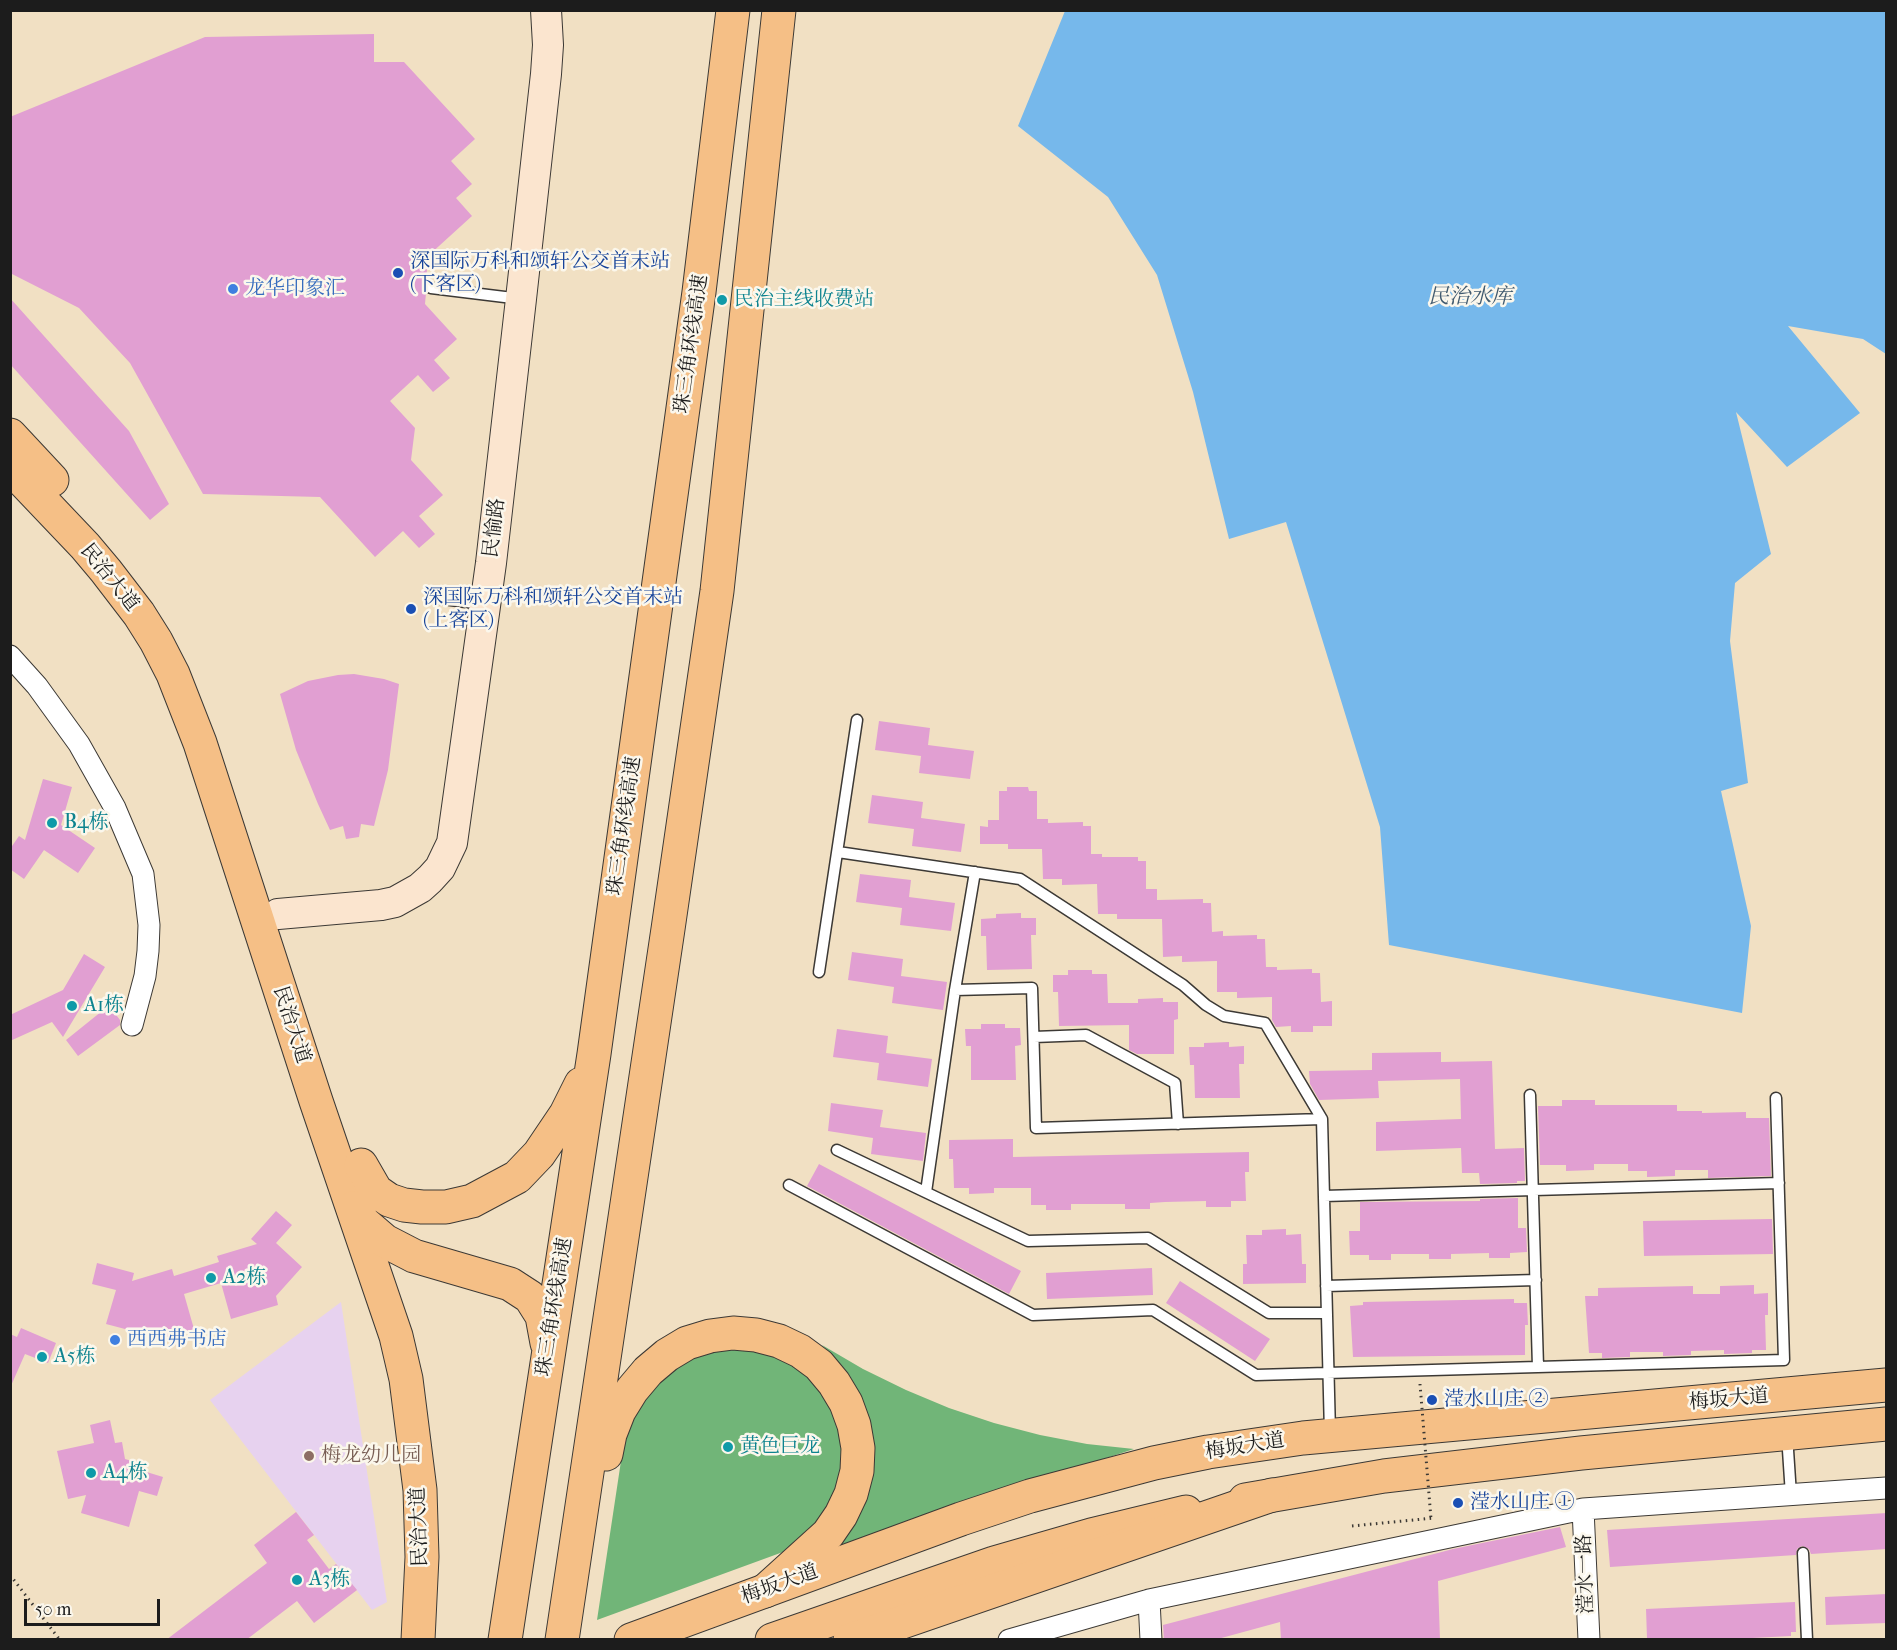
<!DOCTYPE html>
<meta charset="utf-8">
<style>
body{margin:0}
#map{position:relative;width:1897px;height:1650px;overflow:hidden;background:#f1e0c3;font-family:"IM FELL French Canon",serif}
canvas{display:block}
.frame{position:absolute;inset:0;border:12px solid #1c1c1c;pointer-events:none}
.scale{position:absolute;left:24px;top:1599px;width:136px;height:27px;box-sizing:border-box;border:3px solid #1c1c1c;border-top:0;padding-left:8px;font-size:18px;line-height:21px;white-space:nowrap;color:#1c1c1c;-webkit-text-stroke:4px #fbf7ec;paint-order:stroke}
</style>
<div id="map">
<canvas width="1897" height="1650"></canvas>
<div class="frame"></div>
<div class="scale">50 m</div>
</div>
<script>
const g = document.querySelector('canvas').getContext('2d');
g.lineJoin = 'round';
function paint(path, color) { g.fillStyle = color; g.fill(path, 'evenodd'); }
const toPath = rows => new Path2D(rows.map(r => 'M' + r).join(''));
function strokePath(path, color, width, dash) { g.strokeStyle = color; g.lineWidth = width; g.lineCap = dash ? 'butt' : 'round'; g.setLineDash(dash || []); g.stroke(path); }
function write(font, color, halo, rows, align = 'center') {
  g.font = font + ' "IM FELL French Canon","Noto Serif SC",serif'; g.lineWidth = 5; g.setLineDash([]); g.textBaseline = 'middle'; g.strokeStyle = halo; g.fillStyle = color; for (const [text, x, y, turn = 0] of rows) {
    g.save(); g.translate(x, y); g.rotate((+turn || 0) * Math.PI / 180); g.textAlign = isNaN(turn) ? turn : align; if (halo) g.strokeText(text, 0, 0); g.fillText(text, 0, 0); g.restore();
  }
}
paint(toPath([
 [341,1302,387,1602,372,1610,210,1400]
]), '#e7d2ef');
paint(toPath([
 [822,1345,863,1369,906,1390,949,1408,994,1423,1040,1435,1087,1444,1134,1449,840,1545,855,1523,867,1499,873,1473,874,1447,870,1421,861,1396,848,1373],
 [733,1350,754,1351,773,1356,791,1365,807,1377,821,1392,831,1410,838,1429,841,1449,840,1469,836,1488,827,1507,815,1523,783,1552,597,1620,621,1461,626,1439,634,1418,645,1399,660,1383,676,1368,694,1358,713,1352]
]), '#71b578');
paint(toPath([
 [1065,11,1886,11,1886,354,1863,339,1788,326,1860,413,1787,467,1736,412,1771,554,1735,583,1730,641,1748,783,1721,791,1751,926,1742,1013,1389,945,1380,827,1286,522,1229,539,1193,392,1157,275,1108,197,1018,126]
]), '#76b8eb');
paint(toPath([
 [374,34,374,62,404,62,475,139,451,161,472,184,456,198,472,216,428,256,426,282,424,288,426,293,425,304,457,339,434,360,450,378,433,392,418,375,390,401,415,428,411,460,443,495,419,516,435,534,419,548,403,531,375,557,320,497,203,494,130,363,79,308,10,273,10,117,205,37],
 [10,298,129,431,169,504,150,520,10,364],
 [354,674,384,679,399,684,388,770,374,826,361,824,359,837,346,839,343,826,330,830,318,804,296,750,280,694,308,681,338,675],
 [879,721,930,728,928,745,974,751,970,779,919,773,921,756,875,750],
 [43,779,72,787,61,825,95,848,78,873,44,850,24,879,10,869,10,849,19,836,25,840],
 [1007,787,1028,787,1029,791,1037,791,1037,819,1048,819,1048,823,1083,822,1083,826,1091,826,1091,854,1102,854,1102,857,1138,857,1138,861,1146,861,1146,889,1157,889,1157,900,1203,899,1203,903,1211,903,1212,932,1223,931,1223,936,1257,935,1257,939,1265,939,1266,967,1277,967,1277,970,1312,969,1312,973,1320,973,1321,1002,1332,1001,1332,1026,1313,1026,1313,1032,1291,1032,1291,1026,1276,1027,1272,1020,1272,997,1237,998,1237,992,1217,992,1217,961,1182,962,1182,956,1163,957,1162,919,1117,919,1117,914,1098,914,1097,884,1062,885,1062,879,1043,879,1042,849,1008,849,1008,844,980,844,980,826,988,827,988,820,999,820,999,791,1007,791],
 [872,795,923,802,921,818,965,824,961,852,912,846,914,829,868,823],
 [860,874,911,880,909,897,955,903,951,931,900,925,902,908,856,902],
 [1021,913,1021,918,1036,918,1036,935,1031,935,1032,969,987,970,986,936,981,936,981,919,996,918,996,914],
 [852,952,903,959,901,976,947,982,943,1010,892,1003,894,987,848,980],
 [84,954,105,967,63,1037,52,1022,10,1041,10,1015,63,990],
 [1068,970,1092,970,1092,974,1107,974,1108,1003,1138,1003,1138,999,1163,998,1163,1002,1178,1002,1178,1019,1174,1020,1174,1054,1137,1054,1129,1050,1129,1025,1059,1026,1058,992,1053,992,1053,975,1068,975],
 [107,1007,109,1009,111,1008,120,1020,120,1025,78,1056,66,1040],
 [981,1024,1005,1024,1005,1028,1020,1028,1021,1045,1015,1046,1016,1080,971,1080,971,1046,966,1046,965,1029,981,1029],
 [837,1029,888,1036,886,1053,932,1059,928,1087,877,1080,879,1063,833,1057],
 [1229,1042,1229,1047,1244,1046,1244,1064,1239,1064,1240,1098,1195,1098,1194,1065,1190,1065,1189,1047,1204,1047,1204,1043],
 [1441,1052,1441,1062,1492,1061,1495,1149,1524,1148,1525,1181,1517,1181,1517,1183,1480,1184,1479,1173,1462,1173,1461,1148,1376,1151,1376,1122,1461,1119,1460,1079,1378,1081,1379,1098,1319,1100,1310,1084,1309,1071,1372,1070,1372,1053],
 [1562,1100,1595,1100,1595,1105,1677,1105,1677,1111,1702,1111,1702,1113,1746,1112,1746,1118,1769,1118,1771,1176,1708,1178,1708,1170,1675,1170,1675,1176,1647,1177,1647,1171,1628,1171,1628,1164,1594,1164,1594,1170,1566,1171,1566,1165,1540,1165,1538,1106,1562,1106],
 [831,1103,883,1110,880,1127,926,1133,923,1161,871,1154,873,1138,828,1131],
 [1013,1139,1013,1157,1249,1152,1249,1172,1245,1172,1246,1201,1231,1201,1231,1207,1206,1207,1206,1201,1165,1202,1150,1203,1150,1209,1125,1209,1125,1204,1071,1204,1071,1210,1046,1210,1046,1205,1031,1205,1031,1188,994,1188,994,1193,969,1194,969,1188,954,1188,953,1159,949,1159,949,1140],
 [819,1164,1021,1271,1009,1294,807,1186],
 [1518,1198,1518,1228,1526,1228,1527,1252,1510,1253,1510,1258,1489,1258,1489,1253,1451,1254,1451,1259,1429,1259,1429,1254,1391,1254,1391,1260,1369,1260,1369,1255,1350,1255,1349,1231,1360,1231,1360,1202,1480,1201,1480,1199],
 [276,1211,292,1225,276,1243,302,1267,276,1296,278,1305,231,1319,221,1283,184,1294,194,1329,147,1343,144,1334,106,1324,116,1290,92,1284,97,1263,134,1273,132,1281,172,1269,174,1276,219,1262,217,1256,257,1244,251,1239],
 [1772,1219,1773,1254,1644,1256,1643,1221],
 [1286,1229,1286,1235,1301,1234,1302,1264,1306,1264,1306,1283,1243,1284,1243,1264,1247,1264,1246,1235,1262,1235,1262,1230],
 [1152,1268,1153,1295,1047,1299,1046,1273],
 [1180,1281,1270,1339,1255,1361,1166,1303],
 [1754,1285,1754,1294,1768,1293,1768,1315,1765,1315,1766,1350,1752,1350,1752,1353,1724,1354,1724,1350,1691,1351,1691,1355,1663,1356,1663,1352,1630,1352,1630,1357,1602,1358,1602,1353,1589,1353,1585,1296,1598,1296,1598,1288,1693,1286,1693,1294,1720,1294,1720,1286],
 [1514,1299,1514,1303,1527,1303,1528,1325,1525,1325,1525,1355,1353,1357,1350,1306,1363,1305,1363,1302],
 [21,1328,56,1343,48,1363,25,1354,10,1388,10,1334,17,1337],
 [110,1420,115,1443,122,1442,125,1459,142,1464,140,1470,163,1477,157,1496,139,1491,129,1527,81,1513,86,1495,68,1499,57,1451,94,1443,90,1425],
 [296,1512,314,1535,307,1540,329,1569,336,1564,357,1590,314,1623,297,1601,246,1640,166,1640,267,1563,254,1545],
 [1887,1513,1887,1549,1811,1554,1809,1549,1802,1546,1797,1549,1796,1555,1610,1567,1607,1530],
 [1560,1527,1566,1547,1438,1581,1440,1640,1281,1640,1280,1622,1214,1640,1164,1640,1163,1625,1453,1549],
 [1887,1594,1887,1623,1826,1625,1825,1597],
 [1795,1602,1796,1632,1791,1632,1791,1636,1714,1640,1647,1638,1646,1609]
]), '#e19fd2');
const lane = toPath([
 [431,288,521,299],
 [435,598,482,604],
 [838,852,1020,879,1183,985,1206,1005,1224,1016,1265,1023,1322,1119,1330,1433],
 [819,972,857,720],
 [955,990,1032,988,1036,1128,1322,1119],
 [1034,1037,1086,1035,1175,1083,1178,1124],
 [1530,1095,1538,1367],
 [837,1150,1028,1241,1148,1238,1269,1313,1327,1313],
 [789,1185,1033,1315,1153,1310,1256,1375,1784,1360,1776,1098],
 [926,1192,955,990,975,872],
 [1324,1196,1779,1183],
 [1326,1286,1536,1280],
 [1787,1435,1791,1495],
 [1803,1553,1807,1640]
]);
const street = toPath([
 [10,656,37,686,79,744,115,808,143,874,149,925,148,951,145,976,132,1025],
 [1583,1509,1589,1640],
 [1149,1600,1151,1640],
 [1009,1640,1149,1600,1583,1509,1886,1488]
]);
const secondary = toPath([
 [278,914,381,905,395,902,420,888,430,879,440,868,452,843,491,563,521,299,546,74,548,45,546,10]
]);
const primary = toPath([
 [10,435,52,480],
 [10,467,85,546,106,571,139,614,156,641,173,674,200,743,316,1101,396,1336,406,1379,420,1490,422,1557,418,1640],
 [1245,1500,1384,1476,1581,1453,1886,1424],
 [631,1640,961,1519,1030,1496,1154,1463,1208,1452,1303,1438,1886,1385],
 [772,1640,994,1563,1091,1535,1186,1512]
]);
const highway = toPath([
 [361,1165,376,1191,389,1200,404,1205,422,1207,446,1207,472,1201,517,1177,539,1154,566,1114,581,1084],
 [353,1208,364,1223,385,1241,414,1256,510,1284,530,1297,542,1316,547,1343],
 [606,1454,610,1434,619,1411,632,1390,648,1371,667,1355,687,1343,710,1336,733,1333,756,1335,779,1341,800,1351,819,1365,834,1383,846,1403,854,1425,858,1448,857,1471,851,1494,841,1515,828,1534,765,1591],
 [505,1640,594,1054,699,292,733,10],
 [562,1640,668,929,717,591,779,10],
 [850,1640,1272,1495]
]);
strokePath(lane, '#3c3935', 13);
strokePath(street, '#3c3935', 23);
strokePath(secondary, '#3c3935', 32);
strokePath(primary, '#3c3935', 35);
strokePath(highway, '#3c3935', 35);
strokePath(toPath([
 [1352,1526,1434,1518],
 [10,1575,60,1640]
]), '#3c3935', 3, [1.5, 4.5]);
strokePath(lane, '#fff', 10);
strokePath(street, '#fff', 21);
strokePath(secondary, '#fbe5cf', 30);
strokePath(primary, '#f5bf86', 33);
strokePath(highway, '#f5bf86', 33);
strokePath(toPath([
 [1420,1384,1431,1519]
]), '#3c3935', 3, [1.5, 4.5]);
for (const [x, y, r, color] of [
 [398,273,6,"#1a4fb4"],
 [233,289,6,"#3f7fe0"],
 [722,300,6,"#0f9aa8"],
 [411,609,6,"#1a4fb4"],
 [52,823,6,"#0f9aa8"],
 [72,1006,6,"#0f9aa8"],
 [211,1278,6,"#0f9aa8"],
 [115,1340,6,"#3f7fe0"],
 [42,1357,6,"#0f9aa8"],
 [1432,1400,6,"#1a4fb4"],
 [728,1447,6,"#0f9aa8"],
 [309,1456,6,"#8d6e63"],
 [91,1473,6,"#0f9aa8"],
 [1458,1503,6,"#1a4fb4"],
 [297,1580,6,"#0f9aa8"]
]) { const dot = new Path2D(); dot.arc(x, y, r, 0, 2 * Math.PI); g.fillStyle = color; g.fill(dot); strokePath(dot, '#fbf7ec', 2); }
write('20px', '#164399', '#fbf7ec', [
 ["深国际万科和颂轩公交首末站",410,262],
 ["(下客区)",410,285],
 ["深国际万科和颂轩公交首末站",423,598],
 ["(上客区)",423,621],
 ["滢水山庄 ②",1444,1400],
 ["滢水山庄 ①",1470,1503]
], 'left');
write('20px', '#366cbe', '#fbf7ec', [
 ["龙华印象汇",245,289],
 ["西西弗书店",127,1340]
], 'left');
write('20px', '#0d838f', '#fbf7ec', [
 ["民治主线收费站",734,300],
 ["B4栋",64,823],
 ["A1栋",84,1006],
 ["A2栋",223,1278],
 ["A5栋",54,1357],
 ["黄色巨龙",740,1447],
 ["A4栋",103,1473],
 ["A3栋",309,1580]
], 'left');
write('20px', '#1c1c1c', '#fbf7ec', [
 ["珠三角环线高速",692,344,-82],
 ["民愉路",495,528,-83],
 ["民治大道",109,578,51],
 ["珠三角环线高速",625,826,-82],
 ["民治大道",291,1025,72],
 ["珠三角环线高速",555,1307,-81],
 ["梅坂大道",1729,1400,-5],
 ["梅坂大道",1245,1447,-9],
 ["民治大道",420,1527,-92],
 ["滢水一路",1586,1574,-92],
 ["梅坂大道",780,1585,-20]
]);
write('20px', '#785e54', '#fbf7ec', [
 ["梅龙幼儿园",321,1456]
], 'left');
write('italic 21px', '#405a6f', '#fbf7ec', [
 ["民治水库",1470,298]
]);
</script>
